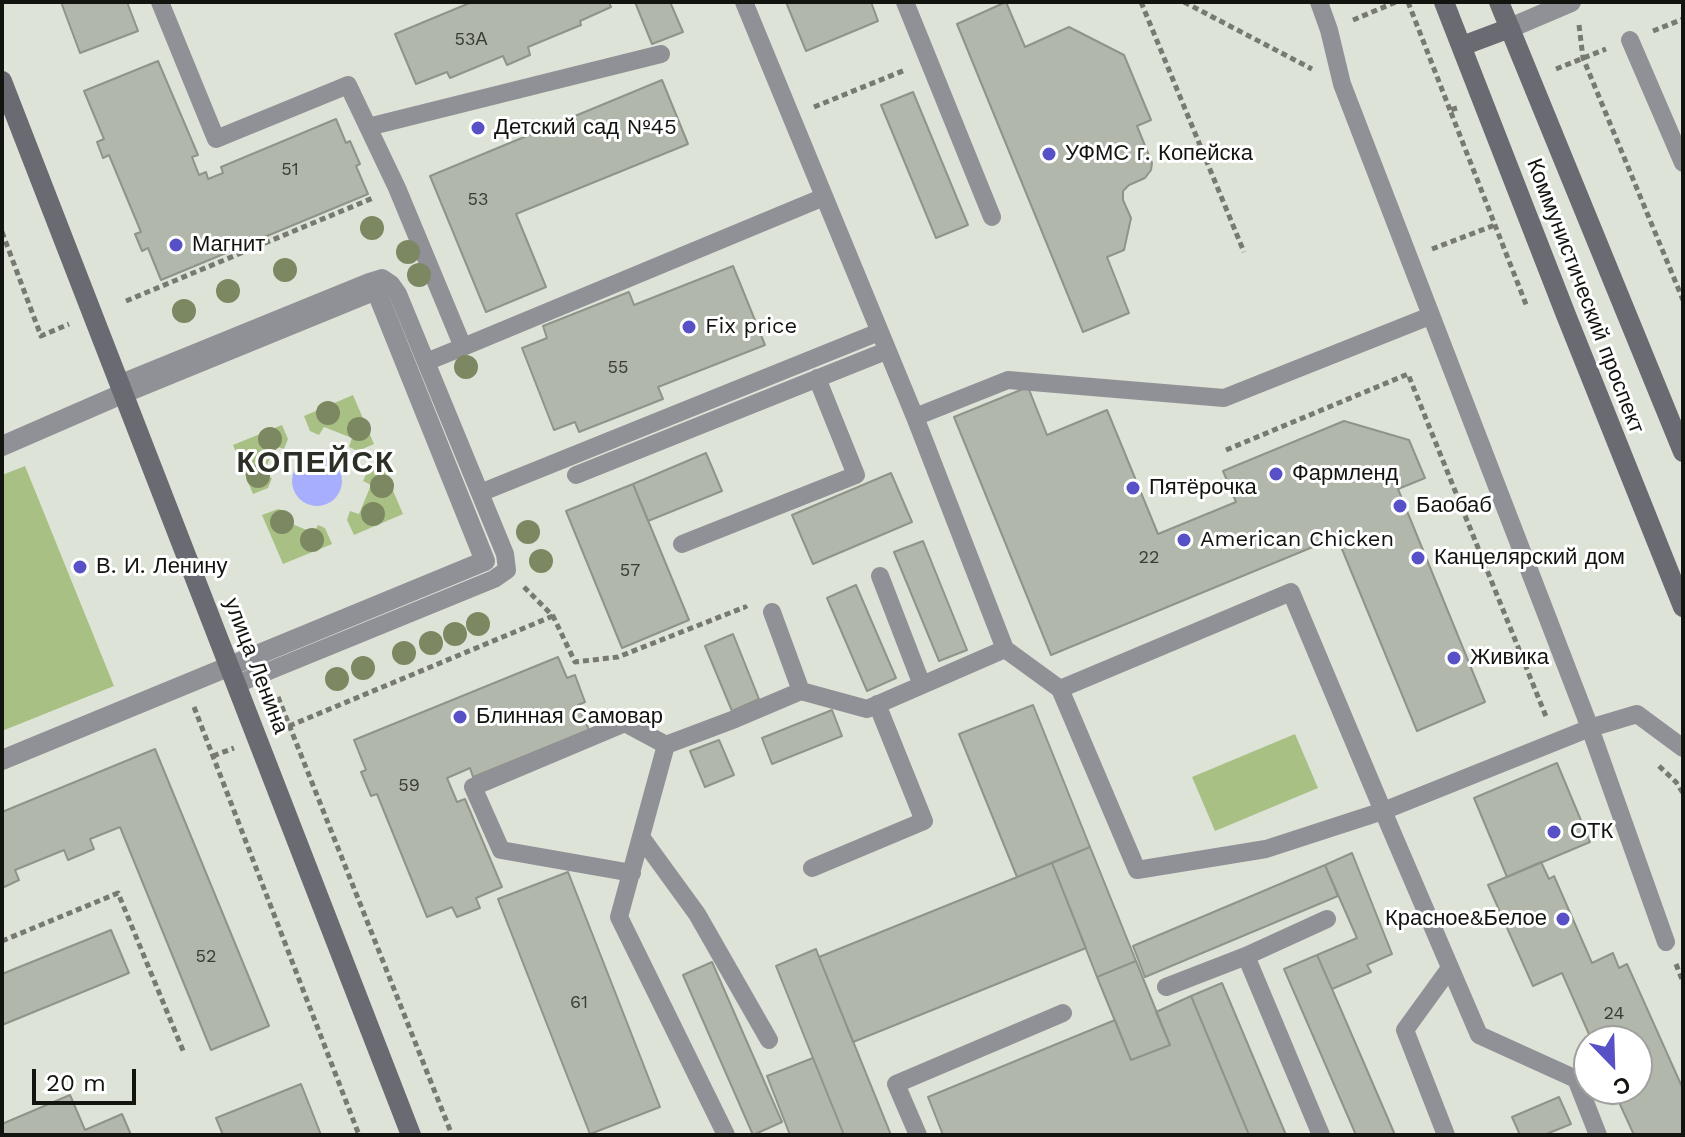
<!DOCTYPE html>
<meta charset="utf-8">
<style>
body{margin:0}
#map{position:relative;width:1685px;height:1137px;overflow:hidden;background:#dde3d7;font-family:"Work Sans",sans-serif}
canvas{display:block}
.frame{position:absolute;inset:0;border:4px solid #121410;pointer-events:none}
.north{position:absolute;left:1573px;top:1025px;width:80px;height:80px;box-sizing:border-box;background:#fff;border:2px solid #a0a19f;border-radius:50%;rotate:157deg;font-size:22px;font-weight:700;line-height:32px;text-align:center;color:#121410}
.north::after{content:'';display:block;margin:auto;width:28px;height:36px;background:#5750c7;clip-path:polygon(50% 0,100% 100%,50% 72%,0 100%)}
.scale{position:absolute;left:32px;top:1069px;width:104px;height:36px;box-sizing:border-box;border:4px solid #121410;border-top:0;padding-left:10px;font-size:24px;line-height:28px;white-space:nowrap;color:#121410;-webkit-text-stroke:6px #fff;paint-order:stroke}
</style>
<div id="map">
<canvas width="1685" height="1137"></canvas>
<div class="frame"></div>
<div class="north">С</div>
<div class="scale">20 m</div>
</div>
<script>
const g = document.querySelector('canvas').getContext('2d');
g.lineJoin = 'round';
function paint(path, color) { g.fillStyle = color; g.fill(path, 'evenodd'); }
const toPath = rows => new Path2D(rows.map(r => 'M' + r).join(''));
function strokePath(path, color, width, dash) { g.strokeStyle = color; g.lineWidth = width; g.lineCap = dash ? 'butt' : 'round'; g.setLineDash(dash || []); g.stroke(path); }
function write(font, color, halo, rows, align = 'center') {
  g.font = font + ' "Work Sans",sans-serif'; g.lineWidth = 6; g.setLineDash([]); g.textBaseline = 'middle'; g.strokeStyle = halo; g.fillStyle = color; for (const [text, x, y, turn = 0] of rows) {
    g.save(); g.translate(x, y); g.rotate((+turn || 0) * Math.PI / 180); g.textAlign = isNaN(turn) ? turn : align; if (halo) g.strokeText(text, 0, 0); g.fillText(text, 0, 0); g.restore();
  }
}
paint(toPath([
 [353,395,374,444,358,451,349,447,352,438,324,427,319,435,310,431,304,416],
 [282,425,288,439,284,449,275,446,263,475,272,478,268,488,253,494,233,445],
 [382,465,403,514,354,535,347,520,350,511,359,514,371,485,363,481,367,472],
 [25,466,114,686,2,731,2,475],
 [278,509,288,512,285,521,314,533,318,525,325,528,332,544,283,564,262,515],
 [1295,734,1318,788,1215,831,1192,777]
]), '#a9c085');
paint(toPath([
 '292 481a25 25 0 1 1 50 0a25 25 0 1 1-50 0Z'
]), '#a8aefe');
const building = toPath([
 [61,2,127,2,138,31,80,53,61,2],
 [472,2,609,2,611,7,580,21,581,25,528,47,530,55,507,65,503,56,450,78,447,72,416,84,395,34,472,2],
 [635,2,670,2,683,32,652,44,635,2],
 [786,2,871,2,878,21,806,51,786,2],
 [1006,2,1025,47,1069,27,1124,55,1151,120,1137,126,1152,163,1151,170,1145,178,1129,185,1123,191,1123,200,1131,218,1124,250,1107,257,1129,313,1083,332,957,24,1006,2],
 [158,61,198,155,192,157,199,175,206,172,208,179,223,173,221,167,336,119,346,143,350,141,360,164,356,166,368,194,161,280,148,248,142,251,135,234,141,232,109,155,103,158,97,142,104,139,84,91,158,61],
 [662,80,688,144,516,214,546,287,486,312,430,176,662,80],
 [913,92,968,225,936,238,881,105,913,92],
 [733,266,765,345,658,387,663,399,579,432,575,422,554,430,522,348,547,338,543,326,629,292,634,305,733,266],
 [1028,387,1047,435,1107,410,1158,534,1236,502,1223,471,1344,421,1409,440,1425,478,1398,489,1485,702,1417,731,1337,537,1051,655,954,417,1028,387],
 [706,453,722,491,648,521,633,484,706,453],
 [891,473,912,522,813,564,792,515,891,473],
 [633,484,689,620,622,648,566,511,633,484],
 [923,541,967,650,939,661,894,552,923,541],
 [856,585,896,678,867,691,827,598,856,585],
 [733,634,759,699,732,711,705,646,733,634],
 [558,657,567,678,575,675,585,702,578,705,589,730,473,777,470,768,447,778,457,802,465,799,502,887,476,898,480,908,457,917,452,907,427,917,377,794,371,796,361,772,366,770,354,740,558,657],
 [1033,705,1090,847,1017,877,959,734,1033,705],
 [832,710,842,736,772,764,762,738,832,710],
 [719,740,734,775,705,787,690,751,719,740],
 [155,749,269,1026,211,1050,120,827,90,839,94,849,68,860,64,850,15,870,19,880,2,888,2,812,155,749],
 [1557,763,1590,842,1507,877,1474,798,1557,763],
 [1090,847,1136,961,1097,977,1052,863,1090,847],
 [1352,853,1392,954,1367,965,1371,972,1332,989,1317,955,1357,938,1325,865,1352,853],
 [1541,862,1549,879,1554,876,1592,963,1613,953,1619,968,1627,964,1683,1089,1683,1135,1634,1135,1613,1089,1637,1089,1637,1041,1592,1041,1562,973,1533,986,1488,885,1541,862],
 [1052,863,1086,948,853,1042,819,957,1052,863],
 [1325,865,1338,896,1145,977,1133,946,1325,865],
 [568,872,660,1107,590,1134,498,899,568,872],
 [111,930,129,973,2,1025,2,974,111,930],
 [816,949,819,957,891,1135,844,1135,813,1058,776,966,816,949],
 [1317,955,1332,989,1395,1135,1356,1135,1284,969,1317,955],
 [1136,961,1170,1045,1131,1060,1097,977,1136,961],
 [712,962,782,1122,753,1135,683,975,712,962],
 [1222,983,1286,1135,1249,1135,1191,996,1222,983],
 [1191,996,1249,1135,943,1135,928,1097,1115,1020,1131,1060,1170,1045,1156,1012,1191,996],
 [813,1058,844,1135,790,1135,767,1076,813,1058],
 [301,1084,321,1135,223,1135,216,1118,301,1084],
 [70,1095,85,1130,122,1114,131,1135,2,1135,2,1124,70,1095],
 [1559,1097,1571,1124,1544,1135,1520,1135,1512,1117,1559,1097]
]);
paint(building, '#b2b7ac');
strokePath(building, '#8f9489', 2);
strokePath(toPath([
 [1141,2,1244,252],
 [1184,2,1312,69],
 [1408,2,1450,110],
 [1353,20,1396,2],
 [1579,25,1583,58,1683,300],
 [1653,31,1683,19],
 [1556,69,1606,49],
 [814,107,905,70],
 [1457,108,1450,110,1527,307],
 [2,232,41,336,69,324],
 [1432,249,1495,225],
 [126,301,373,198],
 [1226,450,1408,374,1547,719],
 [524,587,553,616,575,662,618,657,745,607,746,609],
 [278,697,452,1135],
 [194,707,359,1135],
 [289,726,553,616],
 [213,756,234,748],
 [1659,766,1676,782,1683,793],
 [2,941,118,893,184,1053],
 [1676,964,1683,982]
]), '#767a72', 5, [6, 4]);
strokePath(toPath([
 [160,2,216,139,348,85,368,127,661,54],
 [744,2,915,417],
 [905,2,992,217],
 [1319,2,1329,30,1342,84,1590,728,1666,942],
 [1630,40,1683,163],
 [368,127,397,188,463,347,426,362],
 [463,347,824,197],
 [121,383,369,282,382,278,391,284,398,294,505,554,507,570,494,579,237,684],
 [576,475,886,351],
 [480,493,879,332],
 [682,544,856,475,817,378],
 [880,576,922,685],
 [772,612,801,691,867,709,1005,649],
 [1060,689,1291,592,1383,811,1266,849,1137,870,1060,689,1005,649,915,417,1008,380,1224,398,1430,316],
 [641,837,697,914,769,1040],
 [812,868,924,821,877,704],
 [632,873,501,850,473,787,625,723,666,745],
 [1246,956,1321,1135],
 [1166,987,1246,956,1327,919],
 [726,1135,619,917,666,745,735,719,801,691],
 [918,1135,896,1084,1063,1013],
 [1446,1135,1405,1030,1450,968],
 [1598,1135,1576,1079,1479,1035,1383,811,1590,728,1637,714,1683,748]
]), '#909196', 18);
strokePath(toPath([
 [1510,28,1571,2],
 [2,446,124,393,376,290,485,561,2,760]
]), '#909196', 20);
strokePath(toPath([
 [1444,2,1566,315,1683,607],
 [1499,2,1683,452],
 [1462,46,1510,28],
 [2,81,411,1135]
]), '#6a6b72', 20);
g.fillStyle = '#7c8861';
for (const [x, y] of [
 [372,228],
 [408,252],
 [285,270],
 [419,275],
 [228,291],
 [184,311],
 [466,367],
 [328,413],
 [359,429],
 [270,439],
 [258,476],
 [382,486],
 [373,514],
 [282,522],
 [528,532],
 [312,540],
 [541,561],
 [478,624],
 [455,634],
 [431,643],
 [404,653],
 [363,668],
 [337,679]
]) { g.beginPath(); g.arc(x, y, 12, 0, 2 * Math.PI); g.fill(); }
for (const [x, y, r, color] of [
 [478,128,8,"#5750c7"],
 [1049,154,8,"#5750c7"],
 [176,245,8,"#5750c7"],
 [689,327,8,"#5750c7"],
 [1276,474,8,"#5750c7"],
 [1133,488,8,"#5750c7"],
 [1400,506,8,"#5750c7"],
 [1184,540,8,"#5750c7"],
 [1418,558,8,"#5750c7"],
 [80,567,8,"#5750c7"],
 [1454,658,8,"#5750c7"],
 [460,717,8,"#5750c7"],
 [1554,832,8,"#5750c7"],
 [1563,919,8,"#5750c7"]
]) { const dot = new Path2D(); dot.arc(x, y, r, 0, 2 * Math.PI); g.fillStyle = color; g.fill(dot); strokePath(dot, '#fff', 3); }
write('18px', '#3a3d37', null, [
 ["53А",471,40],
 ["51",290,170],
 ["53",478,200],
 ["55",618,368],
 ["22",1149,558],
 ["57",630,571],
 ["59",409,786],
 ["52",206,957],
 ["61",579,1003],
 ["24",1614,1014]
]);
write('22px', '#121410', '#fff', [
 ["Детский сад №45",494,128],
 ["УФМС г. Копейска",1065,154],
 ["Магнит",192,245],
 ["Fix price",705,327],
 ["Фармленд",1292,474],
 ["Пятёрочка",1149,488],
 ["Баобаб",1416,506],
 ["American Chicken",1200,540],
 ["Канцелярский дом",1434,558],
 ["В. И. Ленину",96,567],
 ["Живика",1470,658],
 ["Блинная Самовар",476,717],
 ["ОТК",1570,832],
 ["Красное&Белое",1547,919,"right"]
], 'left');
write('22px', '#121410', '#fff', [
 ["Коммунистический проспект",1585,296,69],
 ["улица Ленина",256,666,69]
]);
g.letterSpacing = '2px';
write('bold 30px', '#2b2f26', '#fff', [
 ["КОПЕЙСК",316,463]
]);
g.letterSpacing = '0px';
</script>
